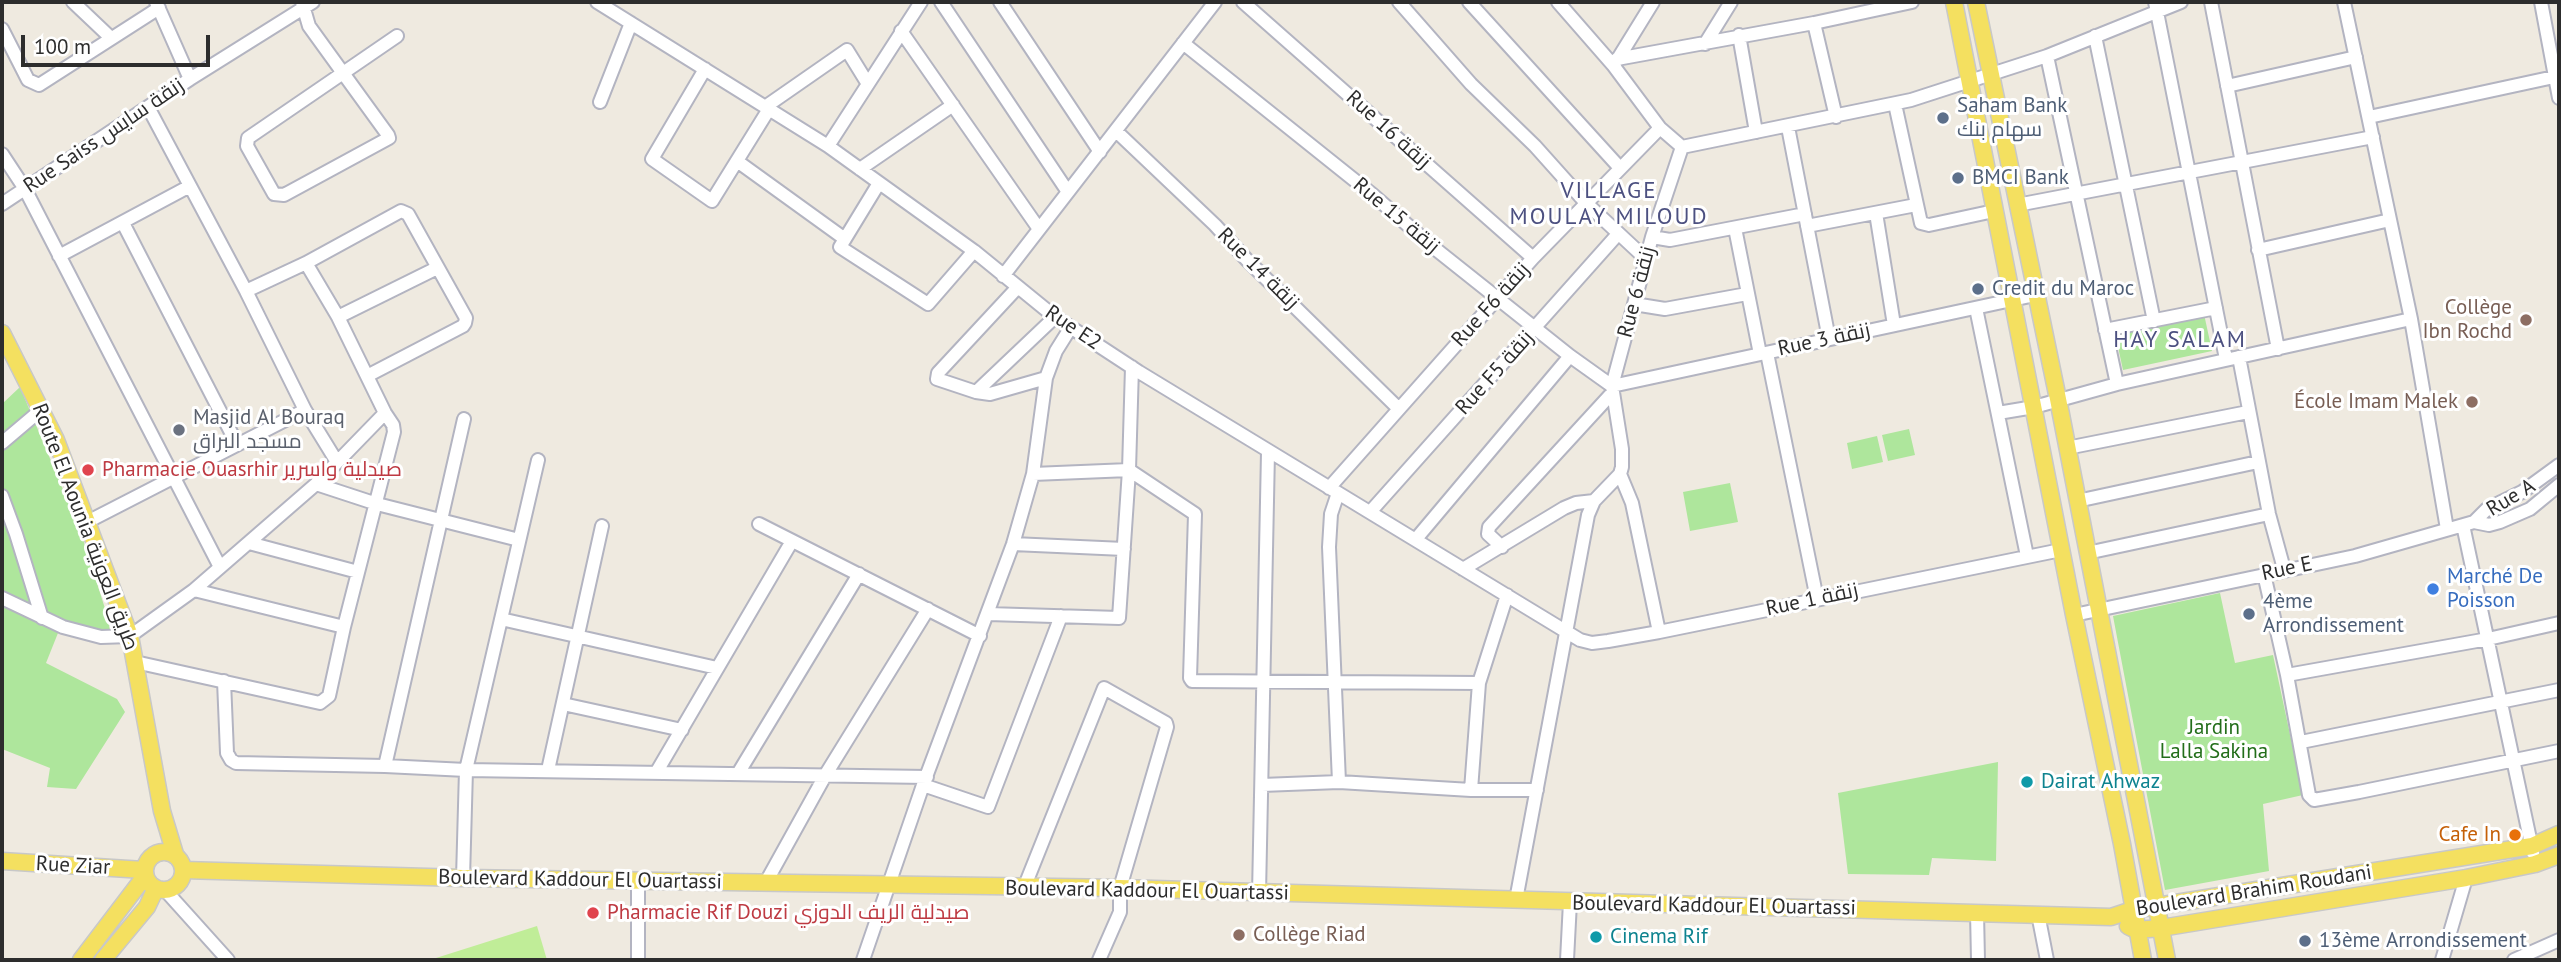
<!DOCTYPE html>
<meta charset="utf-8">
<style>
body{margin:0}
#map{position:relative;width:2561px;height:962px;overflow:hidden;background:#efeae0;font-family:"PT Sans",sans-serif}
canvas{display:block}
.frame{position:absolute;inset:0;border:4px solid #2d2d2d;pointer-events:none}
.scale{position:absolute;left:21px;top:35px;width:189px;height:32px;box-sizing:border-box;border:4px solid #2d2d2d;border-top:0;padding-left:9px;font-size:21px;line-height:24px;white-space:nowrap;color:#2d2d2d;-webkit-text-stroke:5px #fff;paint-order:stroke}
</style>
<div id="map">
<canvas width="2561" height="962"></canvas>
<div class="frame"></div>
<div class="scale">100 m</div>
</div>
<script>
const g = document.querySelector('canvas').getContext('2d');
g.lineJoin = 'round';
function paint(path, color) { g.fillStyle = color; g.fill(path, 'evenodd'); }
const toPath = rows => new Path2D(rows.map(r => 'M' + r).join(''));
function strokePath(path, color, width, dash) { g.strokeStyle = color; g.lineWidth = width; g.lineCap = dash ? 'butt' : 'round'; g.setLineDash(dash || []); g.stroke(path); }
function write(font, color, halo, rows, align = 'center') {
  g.font = font + ' "PT Sans",Cairo,sans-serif'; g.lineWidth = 6; g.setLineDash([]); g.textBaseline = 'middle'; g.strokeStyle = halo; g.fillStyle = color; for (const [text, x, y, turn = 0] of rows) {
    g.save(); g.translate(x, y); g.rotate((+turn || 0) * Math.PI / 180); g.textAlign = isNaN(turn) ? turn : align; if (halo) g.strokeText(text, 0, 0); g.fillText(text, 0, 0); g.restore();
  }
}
paint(toPath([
 [2204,314,2212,351,2123,370,2115,333],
 [20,387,80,530,109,621,110,636,60,628,46,663,117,699,125,712,76,789,47,787,50,768,2,749,2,404],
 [1909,429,1915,455,1888,461,1882,435],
 [1877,436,1883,462,1852,469,1847,443],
 [1730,483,1738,522,1690,531,1683,492],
 [2220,593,2235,663,2273,655,2303,795,2263,804,2269,871,2165,890,2113,616],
 [1998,762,1996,861,1932,858,1929,875,1848,874,1838,793]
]), '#aee69c');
paint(toPath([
 [537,926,547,960,437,960,436,958]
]), '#c0ed98');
const minor = toPath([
 [73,2,111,38],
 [156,2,190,79],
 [302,2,309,26,343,73,388,135,389,138,284,195,274,194,247,146,248,138,343,73,397,36],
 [597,2,828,146,974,251,1055,317,1139,372,1580,640,1592,643,1608,641,1659,632,2061,550],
 [941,2,1068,192],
 [1000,2,1100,152],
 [1243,2,1533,258],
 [1399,2,1471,84,1535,146,1586,203,1645,258],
 [1469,2,1620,168],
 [1558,2,1613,65,1660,128,1682,147],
 [2155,2,2226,359],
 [2211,2,2278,349],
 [2344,2,2411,319,2447,529],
 [2541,2,2559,98],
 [1814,23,1836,117],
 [2,29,28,80,39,85,159,8],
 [901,31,1039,229],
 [1739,35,1756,132],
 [2095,36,2154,321],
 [1183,43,1373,195,1433,247,1570,356,1612,386,2035,295],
 [1705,44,1731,2],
 [2047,56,2117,384],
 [1617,59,1814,23,1912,2],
 [1616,62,1653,2],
 [705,69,652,159,712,201,769,109],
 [2227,86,2356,57],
 [600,102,631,23],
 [1895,104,1921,223,1929,225,1994,211],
 [148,107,246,291,305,410,337,462],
 [765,107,847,50,868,84],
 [2369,117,2554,77,2559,71],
 [1788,127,1829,339],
 [1116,131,1215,225,1247,260,1398,408],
 [828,146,921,2],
 [1682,147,1911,100,2047,56,2181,2],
 [2,154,25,189,220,567],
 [737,161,845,239],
 [860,169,953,105],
 [879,183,840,247,928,304,974,251],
 [2,204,190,79,313,2],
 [2017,205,2373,137],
 [1876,213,1894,325],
 [123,223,237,444],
 [1807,226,1916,205],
 [1735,228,1760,354],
 [1652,237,1670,240,1805,214],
 [2258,250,2390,220],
 [59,256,190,186],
 [1003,276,1215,2],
 [1017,288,938,373,937,379,976,392,990,394,1046,378,1056,351,1071,327],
 [246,291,306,263,401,211,408,214,466,318,465,323,463,326,367,376],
 [1634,304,1665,309,1747,294],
 [1976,308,2027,556],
 [338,317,437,268],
 [2105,330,2216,308],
 [1767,353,1817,599],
 [2239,357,2269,514,2284,569],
 [976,392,1055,317],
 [1998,413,2034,407,2117,384,2411,319],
 [2,443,42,409],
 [2067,448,2248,412],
 [1033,474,1129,470,1195,514,1190,678,1192,681,1479,683],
 [1620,474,1632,503,1659,632],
 [316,484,377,504,519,540],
 [1329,488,1533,258,1660,128],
 [1338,493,1331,514,1329,547,1339,782],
 [2,496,16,534,42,618],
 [2077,501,2258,462],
 [1371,511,1618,234],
 [87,522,305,410],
 [2474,522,2489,525,2500,522,2530,509,2559,485],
 [759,524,980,636],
 [2463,525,2533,853],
 [1416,539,1570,356],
 [249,543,358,572],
 [1013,544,1124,549],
 [1502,547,1488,534,1489,527,1613,392],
 [2087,553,2269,514],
 [1463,569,1564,508,1576,503,1594,501],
 [2264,574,2287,675,2309,795,2314,800,2359,792,2559,751],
 [194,590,344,627],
 [2,598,63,627,101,637,130,636,194,590,316,484,385,413],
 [988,614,1119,618,1129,470,1132,367],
 [2074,615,2355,556,2474,522,2487,509,2522,492,2559,465],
 [501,619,717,668],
 [135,662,320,703,329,696,344,627,394,432,393,425,385,413,338,317,306,263],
 [2287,675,2488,639,2559,623],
 [224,681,227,753,231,760,236,763,385,766,466,770,927,777],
 [563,704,682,730],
 [2301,742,2559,690],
 [385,766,464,419],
 [548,770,602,526],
 [739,772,859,574],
 [656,773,792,541],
 [923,785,988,807,1061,616],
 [1262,785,1339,782,1471,790,1537,790],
 [1471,790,1479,683,1507,595],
 [463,878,466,770,538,460],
 [638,881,638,960],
 [765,884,826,774,928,609],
 [1024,888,1104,688,1166,723,1167,727,1120,888,1120,912,1099,960],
 [165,890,228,960],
 [1259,894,1268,452],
 [1516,900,1588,515,1594,501,1620,474,1622,467,1622,449,1612,386,1652,237,1682,147],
 [1977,912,1978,960],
 [2038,914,2047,960],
 [863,960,923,785,1013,544,1033,474,1046,378],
 [1567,960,1570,902],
 [2442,960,2466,878],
 [2514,960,2559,940]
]);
const major = toPath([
 [1954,2,2074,615,2122,844,2143,960],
 [1976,2,2058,399,2167,960],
 [2,333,56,440,130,636,162,811,175,854],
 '145 871a19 19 0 1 1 38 0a19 19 0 1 1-38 0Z',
 [2,861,144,870],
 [183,870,463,878,1120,888,2111,917,2132,910,2532,846,2559,834],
 [2128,926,2136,930,2161,928,2466,878,2535,864,2559,855],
 [81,960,145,876],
 [103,960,147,907,156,888]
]);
strokePath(minor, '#b3b4c1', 16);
strokePath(major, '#c8c8c8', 19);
strokePath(minor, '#fff', 12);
strokePath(major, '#f4e060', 16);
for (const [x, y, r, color] of [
 [1943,118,7,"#5c6f8a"],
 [1958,178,7,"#5c6f8a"],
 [1978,289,7,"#5c6f8a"],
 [2526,320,7,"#8d6e63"],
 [2472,402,7,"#8d6e63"],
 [179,430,7,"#6b7280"],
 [88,470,7,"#e0444e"],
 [2433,589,7,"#3f7fe0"],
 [2249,614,7,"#5c6f8a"],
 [2027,782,7,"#0f9aa8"],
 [2515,835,7,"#e8710a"],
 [593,913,7,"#e0444e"],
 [1239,935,7,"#8d6e63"],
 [1596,937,7,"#0f9aa8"],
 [2305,941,7,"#5c6f8a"]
]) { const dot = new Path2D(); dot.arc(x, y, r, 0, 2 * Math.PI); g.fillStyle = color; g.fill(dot); strokePath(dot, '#fff', 2.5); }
write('21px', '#4e5e75', '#fff', [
 ["Saham Bank",1957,106],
 ["سهام بنك",1957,130],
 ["BMCI Bank",1972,178],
 ["Credit du Maroc",1992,289],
 ["4ème",2263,602],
 ["Arrondissement",2263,626],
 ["13ème Arrondissement",2319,941]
], 'left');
write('21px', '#2d2d2d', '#fff', [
 ["Rue 16 زنقة",1388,130,42],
 ["Rue Saiss زنقة سايس",104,136,-34],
 ["Rue 15 زنقة",1396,216,40],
 ["Rue 14 زنقة",1258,269,45],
 ["Rue 6 زنقة",1637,292,-75],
 ["Rue F6 زنقة",1491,305,-48],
 ["Rue E2",1073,328,34],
 ["Rue 3 زنقة",1824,340,-12],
 ["Rue F5 زنقة",1495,373,-48],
 ["Rue A",2511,498,-31],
 ["Route El Aounia طريق العونية",85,527,69],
 ["Rue E",2287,569,-12],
 ["Rue 1 زنقة",1812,600,-12],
 ["Rue Ziar",73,866,3],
 ["Boulevard Kaddour El Ouartassi",580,880,1],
 ["Boulevard Kaddour El Ouartassi",1147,891,1],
 ["Boulevard Brahim Roudani",2254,891,-9],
 ["Boulevard Kaddour El Ouartassi",1714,906,1]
]);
write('21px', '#785e54', '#fff', [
 ["Collège",2512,308],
 ["Ibn Rochd",2512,332],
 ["École Imam Malek",2458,402],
 ["Collège Riad",1253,935,"left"]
], 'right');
write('21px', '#5b616d', '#fff', [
 ["Masjid Al Bouraq",193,418],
 ["مسجد البراق",193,442]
], 'left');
write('21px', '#be3a42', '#fff', [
 ["Pharmacie Ouasrhir صيدلية واسرير",102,470],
 ["Pharmacie Rif Douzi صيدلية الريف الدوزي",607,913]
], 'left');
write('21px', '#366cbe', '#fff', [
 ["Marché De",2447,577],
 ["Poisson",2447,601]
], 'left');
write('21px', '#236e1a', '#fff', [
 ["Jardin",2214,728],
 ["Lalla Sakina",2214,752]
]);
write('21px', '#0d838f', '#fff', [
 ["Dairat Ahwaz",2041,782],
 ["Cinema Rif",1610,937]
], 'left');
write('21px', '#c56008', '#fff', [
 ["Cafe In",2501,835]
], 'right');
g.letterSpacing = '2px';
write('23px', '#4c5080', '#fff', [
 ["VILLAGE",1609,191],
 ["MOULAY MILOUD",1609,217],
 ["HAY SALAM",2180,340]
]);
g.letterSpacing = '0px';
</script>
